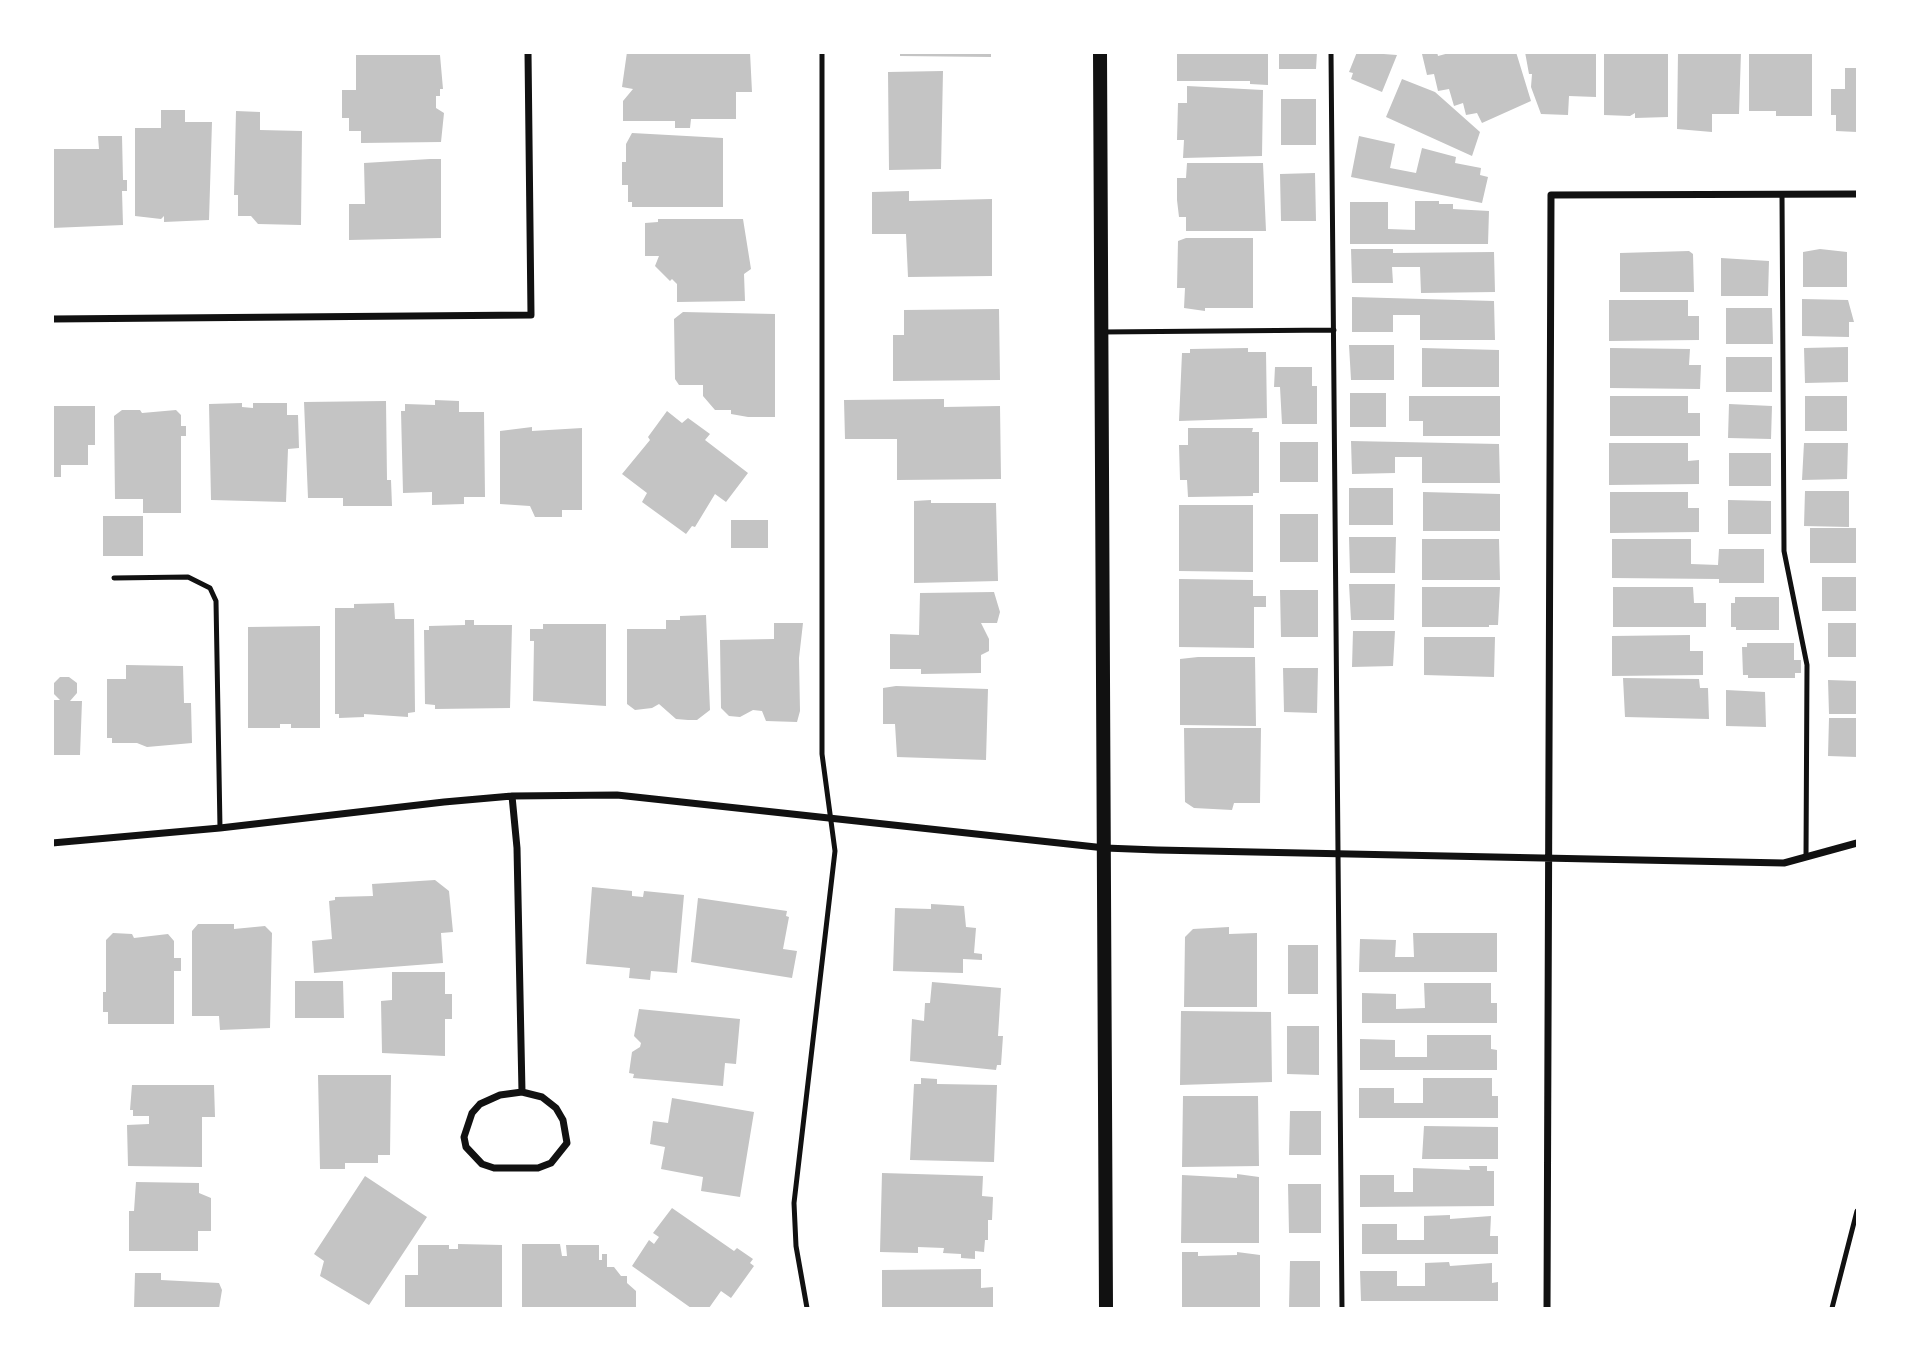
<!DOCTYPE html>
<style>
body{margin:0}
#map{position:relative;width:1910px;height:1361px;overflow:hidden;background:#fff;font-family:Inter,sans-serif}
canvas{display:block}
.frame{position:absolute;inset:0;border:54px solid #fff;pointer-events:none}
</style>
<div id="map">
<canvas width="1910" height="1361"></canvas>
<div class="frame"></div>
</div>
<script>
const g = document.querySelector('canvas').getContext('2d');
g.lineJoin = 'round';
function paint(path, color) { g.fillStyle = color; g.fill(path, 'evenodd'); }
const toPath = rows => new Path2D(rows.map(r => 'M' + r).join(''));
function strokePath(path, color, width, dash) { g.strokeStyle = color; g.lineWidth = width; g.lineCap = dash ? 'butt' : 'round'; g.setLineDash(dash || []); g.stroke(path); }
paint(toPath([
 [627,52,750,52,752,92,736,92,736,119,691,119,690,128,675,128,675,121,623,121,623,101,633,89,622,87],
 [900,52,991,52,991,57,900,56],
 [1177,52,1268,52,1268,85,1250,84,1250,81,1177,81],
 [1279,52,1317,52,1316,69,1279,69],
 [1357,52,1397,55,1382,92,1351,79,1353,73,1349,72],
 [1427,52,1437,52,1438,56,1453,52,1516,52,1531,101,1482,123,1477,113,1466,115,1463,103,1454,106,1449,89,1438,91,1434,74,1427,75,1422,54],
 [1525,52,1596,52,1596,97,1569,96,1568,115,1541,114,1531,87,1532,74,1529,74],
 [1604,52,1668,52,1668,117,1635,118,1635,113,1630,116,1604,115],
 [1678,52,1741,52,1739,114,1712,114,1712,132,1677,129],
 [1749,52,1812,52,1812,116,1776,116,1776,111,1749,111],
 [356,55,440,55,443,89,440,89,440,96,436,96,436,108,444,113,441,142,361,143,361,131,349,131,349,118,342,118,342,90,356,90],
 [1845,68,1857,68,1857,132,1836,131,1836,115,1831,115,1831,89,1845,89],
 [943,71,941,169,889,170,888,72],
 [1402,79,1435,92,1480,132,1472,156,1386,117],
 [1187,86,1263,90,1262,156,1183,158,1184,140,1177,140,1178,103,1187,103],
 [1281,99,1316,99,1316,145,1281,145],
 [161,110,185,110,185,122,212,122,209,220,164,222,164,216,161,219,135,216,135,128,161,128],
 [236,111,260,112,260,130,302,131,301,225,258,224,251,216,238,216,238,195,234,195],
 [632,133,723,138,723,207,632,207,632,202,628,202,628,185,622,185,622,162,626,162,626,144],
 [98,136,122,136,123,180,127,180,127,191,122,191,123,225,52,228,52,149,99,149],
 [1359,136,1395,144,1390,168,1416,173,1422,148,1456,157,1455,163,1481,168,1480,175,1488,177,1482,203,1351,177],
 [430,159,441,159,441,238,349,240,349,204,365,204,364,163],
 [1187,163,1263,163,1266,231,1186,231,1186,217,1179,217,1177,200,1177,178,1186,178],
 [1315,173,1316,221,1281,221,1280,174],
 [909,191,909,201,992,199,992,276,908,277,906,234,872,234,872,192],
 [1415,201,1439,201,1439,204,1453,204,1453,209,1489,211,1488,244,1350,244,1350,202,1388,202,1388,229,1415,230],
 [658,219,743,219,751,269,744,274,745,301,677,302,677,284,672,279,670,281,655,266,659,256,645,256,645,223,658,222],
 [1186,238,1253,238,1253,308,1205,308,1205,311,1184,308,1185,288,1177,288,1178,241],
 [1351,249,1393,249,1393,253,1494,252,1495,292,1421,293,1420,267,1392,267,1393,283,1352,283],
 [1820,249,1847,252,1847,287,1803,287,1803,252],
 [1689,251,1693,254,1694,292,1620,292,1620,253],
 [1721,258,1769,261,1768,296,1721,296],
 [1352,297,1494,301,1495,340,1420,340,1420,315,1393,315,1393,332,1352,332],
 [1802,299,1848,300,1854,322,1849,322,1849,337,1802,336],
 [1609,300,1688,300,1688,316,1699,316,1699,340,1609,341],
 [1726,308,1772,308,1773,344,1726,344],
 [999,309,1000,380,893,381,893,335,904,335,904,310],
 [683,312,775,314,775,417,748,417,731,414,731,410,715,410,703,396,703,385,679,385,675,379,674,319],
 [1349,345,1394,345,1394,380,1351,380],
 [1848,347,1848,382,1805,383,1804,348],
 [1248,348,1248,352,1266,352,1267,418,1179,421,1182,353,1190,353,1190,349],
 [1422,348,1499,350,1499,387,1422,387],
 [1610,348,1690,349,1689,365,1701,365,1700,389,1610,388],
 [1726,357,1772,357,1772,392,1726,392],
 [1275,367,1312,367,1312,386,1317,386,1317,424,1282,424,1280,387,1274,387],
 [1350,393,1386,393,1386,427,1350,427],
 [1409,396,1500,396,1500,436,1423,436,1423,421,1409,421],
 [1610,396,1688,396,1688,413,1700,413,1700,436,1610,436],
 [1805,396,1847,396,1847,431,1805,431],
 [944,399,944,407,1000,406,1001,479,897,480,897,439,845,439,844,400],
 [435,400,459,401,459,412,484,412,485,497,464,497,464,504,432,505,432,492,403,493,401,411,405,411,405,404,435,405],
 [386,401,387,480,391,480,392,506,343,506,343,498,308,498,304,402],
 [242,403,242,407,253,408,253,403,287,403,287,415,298,415,299,448,288,449,286,502,211,500,209,404],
 [1729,404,1772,406,1771,439,1728,438],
 [52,406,95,406,95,445,88,445,88,465,61,465,61,477,52,477],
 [122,410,140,410,142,413,176,410,181,415,181,426,186,426,186,436,181,436,181,513,143,513,143,499,115,499,114,416],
 [667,411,682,423,688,418,710,434,705,440,748,473,726,502,715,494,695,527,692,526,686,534,642,502,647,493,622,474,650,440,648,437],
 [532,427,532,431,582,428,582,510,562,510,562,517,535,517,530,506,500,504,500,431],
 [1188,428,1253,428,1252,432,1259,432,1259,493,1253,493,1253,496,1188,497,1187,480,1180,480,1179,445,1188,445],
 [1351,441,1499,444,1500,483,1422,483,1422,457,1395,457,1395,473,1352,474],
 [1280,442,1318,442,1318,482,1280,482],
 [1609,443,1688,443,1688,461,1699,460,1699,484,1609,485],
 [1804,443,1848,443,1847,479,1802,480],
 [1729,453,1771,453,1771,486,1729,486],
 [1349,488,1393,488,1393,525,1349,525],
 [1805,491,1849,491,1849,527,1804,526],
 [1423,492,1500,494,1500,531,1423,531],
 [1610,492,1688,492,1688,508,1699,508,1699,532,1610,533],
 [931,500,931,503,996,503,998,581,914,583,914,501],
 [1728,500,1771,501,1771,534,1728,534],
 [1179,505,1253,505,1253,572,1179,571],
 [1280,514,1318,514,1318,562,1280,562],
 [103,516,143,516,143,556,103,556],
 [731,520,768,520,768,548,731,548],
 [1810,528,1856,528,1856,563,1810,563],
 [1349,537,1396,537,1395,573,1350,573],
 [1422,539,1499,539,1500,580,1422,580],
 [1612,539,1691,539,1691,564,1718,565,1719,549,1764,549,1764,583,1719,583,1719,579,1612,578],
 [1822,577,1857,577,1857,611,1822,611],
 [1179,579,1253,580,1253,596,1266,596,1266,607,1254,607,1254,648,1179,647],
 [1349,584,1395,584,1394,620,1351,620],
 [1422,587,1500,587,1498,625,1489,625,1489,627,1422,627],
 [1613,587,1693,587,1694,603,1706,603,1706,627,1613,627],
 [1280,590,1318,590,1318,637,1281,637],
 [994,592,1000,612,997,623,981,623,989,639,989,651,981,655,981,673,921,674,921,669,890,669,890,634,919,635,920,593],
 [1735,597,1779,597,1779,630,1736,630,1736,627,1731,627,1731,603,1735,603],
 [394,603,395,619,414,619,415,712,408,713,408,717,364,714,364,717,339,718,339,714,335,714,335,608,354,608,354,604],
 [706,615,710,710,697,720,688,720,676,719,659,704,652,708,635,710,627,704,627,629,666,629,666,620,680,620,680,616],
 [465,620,474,620,474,625,512,625,510,708,435,709,435,705,425,704,424,630,429,630,429,626,465,625],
 [774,623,803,623,799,658,800,711,797,722,766,721,762,711,753,710,740,717,729,716,721,708,720,640,774,639],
 [1828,623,1857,623,1857,657,1828,657],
 [543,624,606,624,606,706,533,701,534,641,530,641,530,629,543,629],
 [320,626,320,728,291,728,291,724,280,724,280,728,248,728,248,627],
 [1353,631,1395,631,1393,666,1352,667],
 [1690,635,1690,651,1703,651,1703,675,1612,676,1612,636],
 [1424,637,1495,637,1494,677,1424,675],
 [1747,643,1794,643,1794,660,1801,660,1801,673,1795,673,1795,678,1748,678,1748,675,1743,675,1742,647,1747,647],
 [1198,657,1255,657,1256,726,1180,725,1180,659],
 [126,665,183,666,184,703,191,703,192,743,147,747,137,743,112,743,112,738,107,738,107,679,126,679],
 [1283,668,1318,668,1317,713,1284,712],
 [60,677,69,677,77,683,77,693,70,701,82,701,80,755,52,755,52,700,60,700,53,693,53,684],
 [1623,678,1699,679,1700,688,1708,688,1709,719,1625,717],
 [1828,680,1857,681,1857,714,1829,714],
 [896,686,988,689,986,760,897,757,895,724,883,724,883,688],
 [1726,690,1765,692,1766,727,1726,726],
 [1829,718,1857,718,1857,757,1828,756],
 [1184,728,1261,728,1260,803,1234,803,1232,810,1194,808,1185,802],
 [435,880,449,891,453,932,441,933,443,963,314,973,312,941,332,939,329,901,335,900,335,897,373,896,372,884],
 [592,887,632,891,632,896,643,897,644,891,684,895,677,973,651,971,650,980,629,978,630,968,586,964],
 [698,898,787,911,786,916,789,917,783,949,797,951,792,978,691,962],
 [931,904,964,906,966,927,976,928,974,953,982,954,982,960,963,959,963,973,893,971,895,908,931,909],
 [198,924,234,924,234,929,265,926,272,933,270,1028,220,1030,219,1016,192,1016,192,931],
 [1229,927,1229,934,1257,933,1257,1007,1184,1007,1185,937,1193,929],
 [113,933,132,934,134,938,168,934,174,941,174,958,181,958,181,971,174,971,174,1024,108,1024,108,1012,103,1012,103,992,106,992,106,940],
 [1413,933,1497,933,1497,972,1359,972,1360,939,1396,940,1395,957,1414,957],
 [1288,945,1318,945,1318,994,1288,994],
 [392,972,445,972,445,994,452,994,452,1019,445,1019,445,1056,382,1053,381,1001,392,1000],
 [295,981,343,981,344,1018,295,1018],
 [932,982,1001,988,998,1036,1003,1036,1001,1065,997,1065,996,1070,910,1061,912,1019,924,1021,925,1003,930,1003],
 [1424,983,1491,983,1491,1003,1497,1003,1497,1023,1362,1023,1362,993,1396,994,1396,1009,1425,1008],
 [639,1009,740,1019,736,1064,725,1063,723,1086,633,1078,634,1074,629,1073,632,1052,640,1047,641,1043,634,1036],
 [1181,1011,1271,1012,1272,1082,1180,1085],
 [1287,1026,1319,1026,1319,1075,1287,1074],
 [1427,1035,1491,1035,1491,1049,1497,1050,1497,1070,1360,1070,1360,1039,1395,1040,1395,1057,1427,1057],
 [318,1075,391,1075,390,1155,378,1155,378,1163,345,1163,345,1169,320,1169],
 [921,1078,937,1079,937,1084,997,1085,994,1162,910,1160,914,1084,921,1084],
 [1423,1078,1492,1078,1492,1096,1498,1096,1498,1118,1359,1118,1359,1088,1394,1088,1394,1103,1423,1103],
 [132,1085,214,1085,215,1117,202,1117,202,1167,128,1166,127,1125,149,1124,149,1116,133,1116,133,1110,130,1110],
 [1183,1096,1258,1096,1259,1166,1182,1167],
 [672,1098,754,1112,740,1197,701,1191,703,1177,661,1169,665,1147,650,1144,653,1121,668,1123],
 [1290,1111,1321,1111,1321,1155,1289,1155],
 [1424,1126,1498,1127,1498,1159,1422,1159],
 [1469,1166,1487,1166,1487,1171,1494,1171,1494,1206,1360,1207,1360,1175,1394,1175,1394,1192,1413,1192,1413,1168,1470,1170],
 [882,1173,983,1176,982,1196,993,1197,992,1220,988,1220,988,1240,985,1240,984,1252,975,1251,975,1259,961,1258,961,1254,943,1253,944,1248,918,1247,918,1253,880,1252],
 [1237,1174,1259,1177,1259,1243,1181,1243,1182,1175,1237,1178],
 [365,1176,427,1217,369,1305,320,1276,324,1261,314,1254],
 [136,1182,199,1183,199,1193,211,1198,211,1231,198,1231,198,1251,129,1251,129,1211,134,1211],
 [1288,1184,1321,1184,1321,1233,1289,1233],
 [672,1208,734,1251,737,1248,753,1259,750,1263,754,1266,731,1298,721,1291,709,1308,691,1308,632,1266,649,1240,654,1244,659,1237,653,1233],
 [1450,1215,1450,1219,1491,1216,1490,1236,1498,1236,1498,1254,1362,1254,1362,1224,1397,1224,1397,1240,1424,1240,1424,1216],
 [458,1244,502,1245,502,1308,405,1308,405,1275,418,1275,418,1245,449,1245,449,1249,458,1249],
 [522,1244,560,1244,562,1256,567,1256,566,1245,599,1245,599,1260,602,1260,602,1254,607,1254,607,1267,614,1267,621,1276,627,1276,627,1283,636,1291,636,1308,522,1308],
 [1182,1252,1198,1252,1198,1256,1237,1255,1237,1252,1260,1255,1260,1308,1182,1308],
 [1290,1261,1320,1261,1320,1308,1289,1308],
 [1449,1262,1450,1266,1492,1263,1492,1283,1498,1282,1498,1301,1361,1301,1360,1271,1397,1271,1397,1286,1425,1286,1425,1263],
 [981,1269,981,1288,993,1287,993,1308,882,1308,882,1270],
 [135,1273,161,1273,161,1280,219,1283,222,1290,219,1308,134,1308]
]), '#c4c4c4');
strokePath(toPath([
 [1331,52,1342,1308],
 [1782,194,1784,551,1807,665,1806,857],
 [1102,332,1334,330],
 [114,578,188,577,210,588,216,601,220,828],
 [807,1308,796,1246,794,1203,835,851,822,754,822,52],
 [1832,1308,1857,1211]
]), '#111', 5);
strokePath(toPath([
 [52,319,531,315,528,52],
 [512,796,517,848,522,1092],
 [52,843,220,828,444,802,512,796,617,795,1105,848,1157,850,1784,863,1857,843],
 [522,1092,542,1097,556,1108,563,1120,567,1143,551,1163,538,1168,494,1168,482,1164,466,1147,464,1137,472,1113,480,1104,500,1095,522,1092],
 [1547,1308,1551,195,1857,194]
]), '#111', 7);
strokePath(toPath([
 [1100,52,1106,1308]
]), '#111', 14);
</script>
